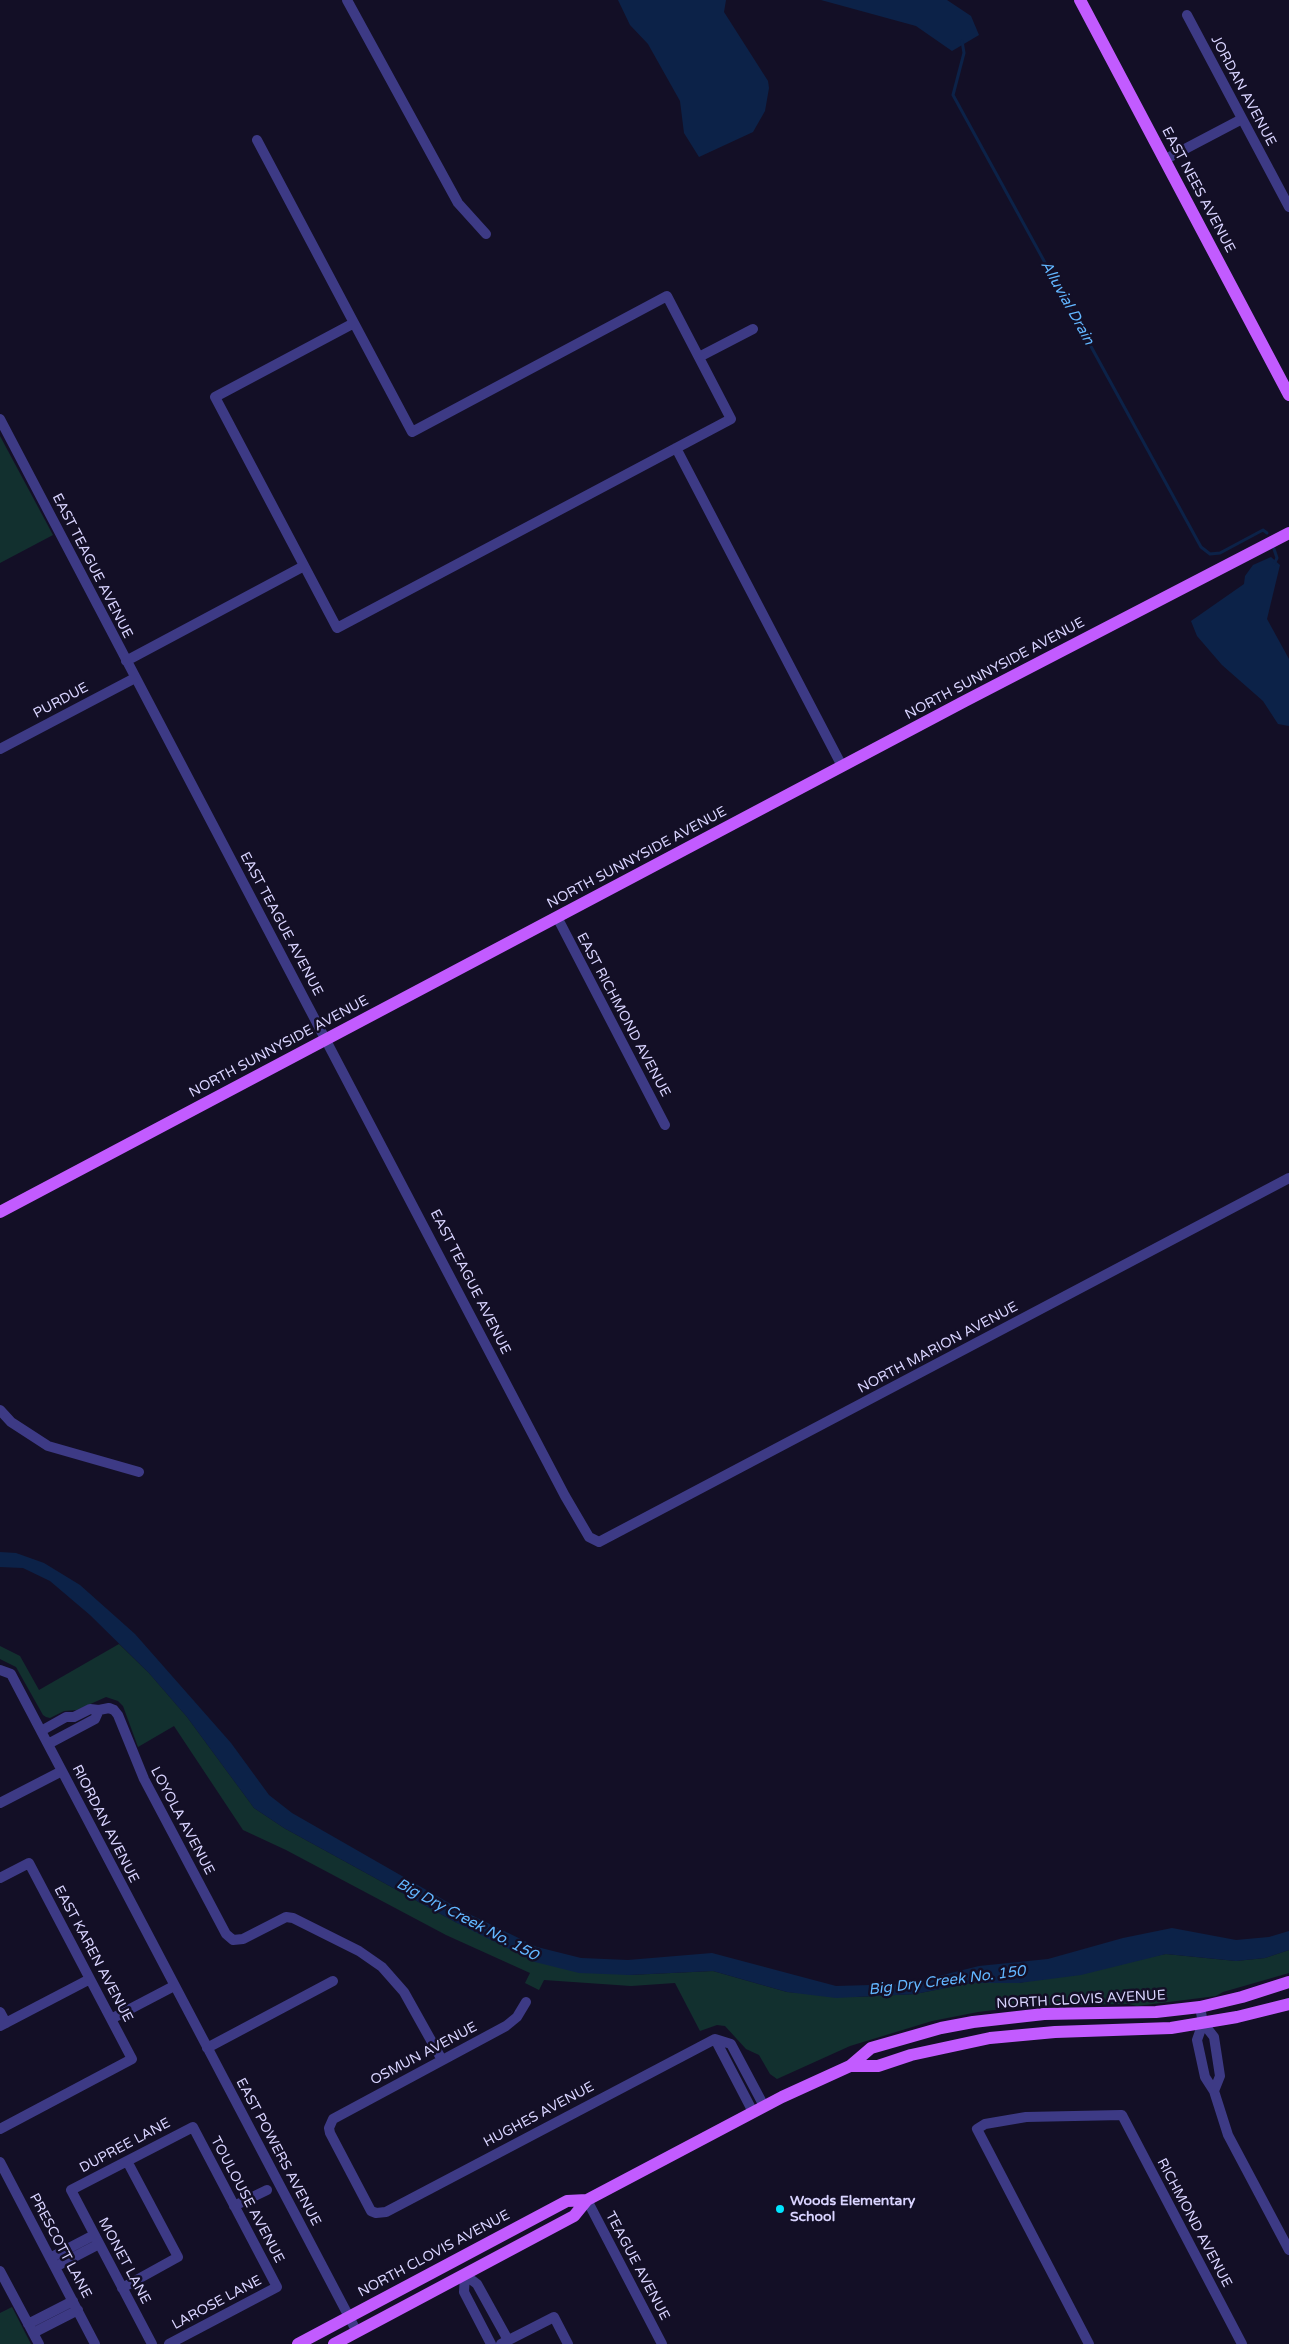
<!DOCTYPE html>
<style>
body{margin:0}
canvas{display:block;background:#130f26}
</style>
<canvas width="1289" height="2344"></canvas>
<script>
const g = document.querySelector('canvas').getContext('2d');
g.lineJoin = 'round';
function paint(path, color) { g.fillStyle = color; g.fill(path, 'evenodd'); }
const toPath = rows => new Path2D(rows.map(r => 'M' + r).join(''));
function strokePath(path, color, width, dash) { g.strokeStyle = color; g.lineWidth = width; g.lineCap = dash ? 'butt' : 'round'; g.setLineDash(dash || []); g.stroke(path); }
function write(font, color, halo, rows, align = 'center') {
  g.font = font + ' "Varela Round",sans-serif'; g.lineWidth = 5; g.setLineDash([]); g.textBaseline = 'middle'; g.strokeStyle = halo; g.fillStyle = color; for (const [text, x, y, turn = 0] of rows) {
    g.save(); g.translate(x, y); g.rotate((+turn || 0) * Math.PI / 180); g.textAlign = isNaN(turn) ? turn : align; if (halo) g.strokeText(text, 0, 0); g.fillText(text, 0, 0); g.restore();
  }
}
paint(toPath([
 [0,436,53,535,0,563],
 [119,1644,149,1673,187,1717,254,1808,284,1828,457,1923,629,1975,713,1971,787,1992,857,1997,915,1994,971,1983,1019,1983,1166,1954,1236,1961,1265,1958,1289,1950,1289,1973,1223,1992,1216,1996,1137,2006,1129,2004,1034,2005,978,2012,932,2021,850,2046,777,2079,770,2074,759,2055,746,2049,725,2026,717,2025,700,2031,675,1983,631,1986,544,1980,539,1990,525,1983,530,1973,446,1935,286,1850,243,1830,174,1726,138,1747,123,1706,118,1701,106,1697,77,1710,64,1711,50,1718,46,1717,43,1715,16,1667,0,1659,0,1646,20,1656,39,1690],
 [12,2307,31,2344,0,2344,0,2313]
]), '#12302f');
paint(toPath([
 [618,0,726,0,724,12,768,81,769,88,765,111,753,132,699,157,684,133,680,101,648,44,630,25],
 [821,0,947,0,971,16,979,35,952,51,916,26],
 [1271,557,1280,565,1267,619,1289,659,1289,726,1278,724,1263,701,1222,665,1197,636,1191,621,1244,584,1245,576,1253,565],
 [0,1552,16,1553,44,1563,80,1585,135,1634,231,1743,269,1795,292,1813,463,1911,537,1947,581,1958,628,1960,712,1953,836,1986,907,1984,979,1966,1048,1959,1123,1938,1172,1928,1236,1940,1269,1937,1289,1931,1289,1950,1265,1958,1236,1961,1166,1954,1081,1975,1019,1983,971,1983,915,1994,836,1998,787,1992,713,1971,629,1975,579,1973,535,1962,457,1923,284,1828,254,1808,187,1717,149,1673,90,1615,50,1581,23,1568,0,1567]
]), '#0c2248');
strokePath(toPath([
 [962,41,964,53,953,95,1201,547,1210,554,1220,553,1263,530,1267,533],
 [1274,564,1277,558,1274,549]
]), '#0c2248', 3);
strokePath(toPath([
 [347,0,458,203,486,234],
 [1187,15,1289,207],
 [257,140,354,323,412,432,667,296,731,419,337,628,215,397,354,323],
 [1164,160,1242,119],
 [699,357,753,329],
 [0,419,565,1496,589,1537,599,1542,1289,1178],
 [676,448,842,766],
 [126,661,304,566],
 [0,749,135,678],
 [557,917,665,1125],
 [0,1410,11,1422,48,1446,139,1472],
 [0,1670,11,1674,357,2332],
 [41,1731,66,1717,74,1717,90,1709,99,1710,109,1708,114,1710,118,1715,144,1779,226,1934,233,1940,243,1939,286,1917,293,1918,359,1951,382,1967,404,1992,442,2060],
 [48,1744,95,1719,99,1710],
 [0,1803,62,1771],
 [0,1878,29,1863,132,2059,0,2129],
 [526,2002,517,2017,506,2026,333,2119,329,2128,330,2133,371,2211,376,2213,386,2212,715,2039],
 [1200,2007,1203,2023,1214,2037,1220,2076,1214,2091],
 [0,2012,6,2023],
 [111,2019,174,1986],
 [1203,2023,1197,2040,1205,2077,1214,2091,1228,2135,1289,2250],
 [0,2026,90,1979],
 [715,2039,731,2044,764,2106],
 [715,2039,753,2112],
 [207,2048,333,1981],
 [0,2162,95,2344],
 [587,2200,662,2344],
 [234,2206,267,2190],
 [50,2258,94,2235],
 [55,2267,99,2244],
 [0,2271,39,2344],
 [122,2288,178,2257,127,2161],
 [28,2324,73,2301],
 [33,2333,78,2310],
 [152,2344,71,2190,193,2127,277,2287,169,2344],
 [491,2344,464,2292,465,2275,477,2284,508,2340],
 [501,2344,554,2317,568,2344],
 [1089,2344,977,2129,985,2124,1026,2117,1122,2115,1242,2344]
]), '#3d3a85', 10);
strokePath(toPath([
 [1080,0,1289,395],
 [0,1212,965,701,1289,533],
 [850,2066,878,2066,911,2055,990,2038,1055,2032,1171,2028,1237,2017,1289,2004],
 [298,2344,567,2201,587,2200,782,2097,850,2066,871,2048,941,2028,973,2022,1044,2014,1156,2012,1200,2007,1242,1997,1289,1982],
 [334,2344,574,2216,587,2200]
]), '#c25bff', 12);
for (const [x, y, r, color] of [
 [780,2209,5,"#00e5ff"]
]) { const dot = new Path2D(); dot.arc(x, y, r, 0, 2 * Math.PI); g.fillStyle = color; g.fill(dot); strokePath(dot, '#130f26', 2); }
write('14px', '#d9d4ff', '#130f26', [
 ["JORDAN AVENUE",1243,91,62],
 ["EAST NEES AVENUE",1198,190,62],
 ["EAST TEAGUE AVENUE",92,566,63],
 ["NORTH SUNNYSIDE AVENUE",995,669,-28],
 ["PURDUE",61,701,-28],
 ["NORTH SUNNYSIDE AVENUE",637,858,-28],
 ["EAST TEAGUE AVENUE",281,924,62],
 ["EAST RICHMOND AVENUE",623,1015,62],
 ["NORTH SUNNYSIDE AVENUE",279,1047,-28],
 ["EAST TEAGUE AVENUE",470,1282,63],
 ["NORTH MARION AVENUE",938,1348,-28],
 ["LOYOLA AVENUE",182,1821,62],
 ["RIORDAN AVENUE",105,1824,63],
 ["EAST KAREN AVENUE",93,1954,62],
 ["NORTH CLOVIS AVENUE",1081,2000,-3],
 ["OSMUN AVENUE",424,2054,-28],
 ["HUGHES AVENUE",539,2115,-28],
 ["DUPREE LANE",125,2146,-28],
 ["EAST POWERS AVENUE",278,2152,62],
 ["TOULOUSE AVENUE",247,2200,62],
 ["RICHMOND AVENUE",1194,2223,62],
 ["PRESCOTT LANE",60,2246,62],
 ["NORTH CLOVIS AVENUE",434,2254,-28],
 ["MONET LANE",124,2261,62],
 ["TEAGUE AVENUE",637,2266,62],
 ["LAROSE LANE",217,2303,-28]
]);
write('bold 14px', '#d9d4ff', '#130f26', [
 ["Woods Elementary",790,2201],
 ["School",790,2217]
], 'left');
write('italic 15px', '#62b6ff', '#130f26', [
 ["Alluvial Drain",1067,303,61],
 ["Big Dry Creek No. 150",467,1920,28],
 ["Big Dry Creek No. 150",947,1981,-7]
]);
</script>
